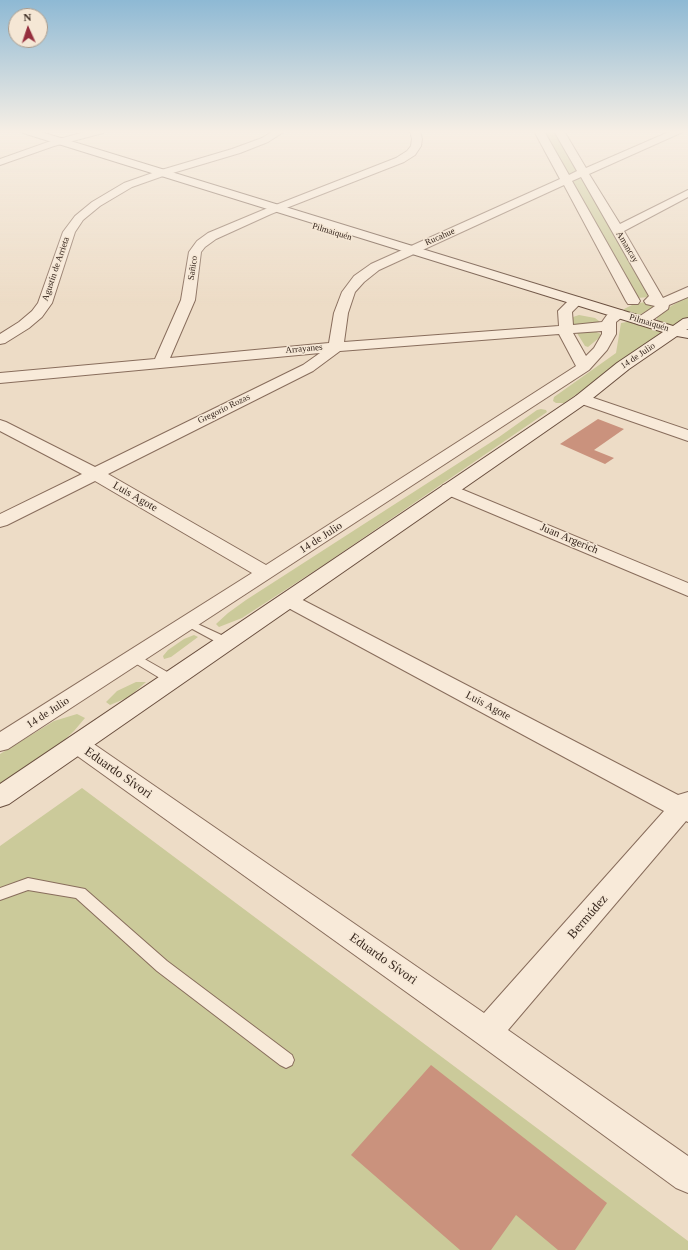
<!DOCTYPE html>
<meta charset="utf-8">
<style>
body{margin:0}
#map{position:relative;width:688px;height:1250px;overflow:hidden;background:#eddcc6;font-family:"Times New Roman",serif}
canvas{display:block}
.north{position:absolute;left:8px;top:8px;width:40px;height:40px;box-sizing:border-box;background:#f5e7d5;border:1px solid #a99b8c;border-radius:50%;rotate:357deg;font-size:11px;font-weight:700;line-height:16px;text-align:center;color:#38281f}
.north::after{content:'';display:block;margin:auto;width:14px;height:18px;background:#952e3d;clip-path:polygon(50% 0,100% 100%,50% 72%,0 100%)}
</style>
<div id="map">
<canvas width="688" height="1250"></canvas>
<div class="north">N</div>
</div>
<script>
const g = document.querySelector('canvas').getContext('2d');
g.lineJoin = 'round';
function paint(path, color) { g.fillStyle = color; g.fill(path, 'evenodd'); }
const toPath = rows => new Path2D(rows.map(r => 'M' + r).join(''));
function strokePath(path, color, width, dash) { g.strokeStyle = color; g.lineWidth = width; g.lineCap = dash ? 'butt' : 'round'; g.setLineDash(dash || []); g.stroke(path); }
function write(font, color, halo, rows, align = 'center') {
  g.font = font + ' "Times New Roman",serif'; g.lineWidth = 3; g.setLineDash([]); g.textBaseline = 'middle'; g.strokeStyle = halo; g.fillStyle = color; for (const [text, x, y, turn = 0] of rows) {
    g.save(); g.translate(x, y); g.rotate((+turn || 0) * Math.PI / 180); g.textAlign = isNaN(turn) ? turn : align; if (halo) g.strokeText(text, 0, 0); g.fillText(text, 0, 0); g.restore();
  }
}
paint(toPath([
 [544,131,555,131,579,173,572,175,567,173],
 [577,178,583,179,650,297,637,298,570,180],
 [688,296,688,321,673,326,657,320,657,316,658,314],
 [645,302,655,306,655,307,639,315,624,311,624,309,634,304],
 [579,315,595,318,599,321,599,324,573,326,570,318],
 [632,321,657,330,663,334,564,403,556,403,553,401,554,397,616,353,621,323],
 [594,331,601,334,599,338,588,347,585,346,577,333],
 [541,409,546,410,547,412,325,564,242,618,219,627,216,624,228,613,246,600,499,437,537,410],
 [194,635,198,637,171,657,164,659,163,656,168,650,184,639],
 [136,682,146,682,129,697,110,705,106,702,117,691],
 [77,714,85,718,74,731,60,744,0,784,0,754,54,721],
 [82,788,688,1241,688,1250,0,1250,0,846]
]), '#cbca9a');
paint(toPath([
 [598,419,624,429,594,450,614,458,605,464,560,444],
 [431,1065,607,1203,575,1250,558,1250,516,1215,491,1250,460,1250,351,1155]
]), '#ca927d');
const service = toPath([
 [189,620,230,639,232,642,230,645,222,645,185,625,184,623,185,621,189,620],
 [134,653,176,677,178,680,176,683,168,683,130,660,128,657,130,654,134,653],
 [28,878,85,889,167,961,292,1055,294,1060,292,1065,286,1068,280,1065,157,971,76,898,28,890,0,900,0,888,28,878]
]);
const minor = toPath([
 [88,131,105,131,103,133,54,146,0,165,0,159,48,142,88,131],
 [273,131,285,131,268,142,240,153,166,175,132,187,100,206,83,220,75,232,52,303,42,317,29,328,5,343,0,344,0,334,19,322,32,311,38,303,63,232,75,216,92,202,124,183,158,171,232,149,262,138,273,131],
 [410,131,420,131,422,139,421,146,415,155,404,162,271,214,216,239,205,247,201,252,195,300,170,358,329,343,334,313,342,292,354,276,371,264,560,179,534,131,544,131,569,175,577,171,554,131,564,131,586,168,671,131,685,131,589,174,620,224,688,190,688,197,624,231,663,298,688,287,688,297,669,305,668,309,647,324,642,325,637,324,635,321,637,318,655,306,646,304,644,301,649,296,581,177,572,181,640,301,638,304,628,304,626,301,564,185,379,270,364,282,355,292,348,313,344,342,559,326,558,311,571,298,576,297,581,298,583,301,572,312,573,325,602,322,607,315,619,310,624,311,626,314,616,322,616,334,607,350,589,370,8,749,0,751,0,732,252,573,95,481,7,525,0,527,0,514,82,474,0,431,0,420,6,422,95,467,303,365,320,353,0,383,0,373,155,359,181,300,189,252,197,241,208,233,263,210,396,158,407,151,411,146,412,139,410,131],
 [602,331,602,334,594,348,586,356,573,333,602,331],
 [559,334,576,366,266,565,108,474,313,371,340,351,559,334],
 [582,394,688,430,688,441,576,402,574,399,576,396,582,394],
 [449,484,688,583,688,596,443,493,440,489,443,485,449,484],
 [288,594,295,596,678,795,688,792,688,822,686,821,508,1030,688,1156,688,1193,676,1188,476,1042,69,750,65,744,69,738,77,736,85,738,484,1013,664,811,281,604,278,600,281,596,288,594]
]);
const secondary = toPath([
 [22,131,38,131,673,326,683,319,688,318,688,329,686,330,688,330,688,338,677,336,629,369,588,402,9,804,0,807,0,784,576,396,617,363,663,332,23,133,22,131]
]);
strokePath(service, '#886d5c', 2);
strokePath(minor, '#886d5c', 2);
strokePath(secondary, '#6a4f3f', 2);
paint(service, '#f8ead9');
paint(minor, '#f8ead9');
paint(secondary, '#f8ead9');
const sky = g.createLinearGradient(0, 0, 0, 306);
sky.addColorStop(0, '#8eb9d4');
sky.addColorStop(0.43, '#f7efe5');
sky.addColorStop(1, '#f7efe500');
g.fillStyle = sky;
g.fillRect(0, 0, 688, 306);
write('9px', '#38281f', '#f5e7d5', [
 ["Pilmaiquén",332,232,17],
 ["Rucahue",440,237,-24],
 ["Amancay",627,247,59],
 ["Sañico",193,268,-81],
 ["Agustín de Arrieta",56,269,-71],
 ["Pilmaiquén",649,323,17],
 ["Arrayanes",304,349,-5],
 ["14 de Julio",638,356,-34],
 ["Gregorio Rozas",224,409,-26]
]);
write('11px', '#38281f', '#f5e7d5', [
 ["Luis Agote",135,497,30],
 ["14 de Julio",321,538,-33],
 ["Juan Argerich",569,539,23],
 ["Luis Agote",488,706,28],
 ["14 de Julio",48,713,-33]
]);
write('13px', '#38281f', '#f5e7d5', [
 ["Eduardo Sívori",118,773,35],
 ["Bermúdez",588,917,-49],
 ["Eduardo Sívori",383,959,35]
]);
</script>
